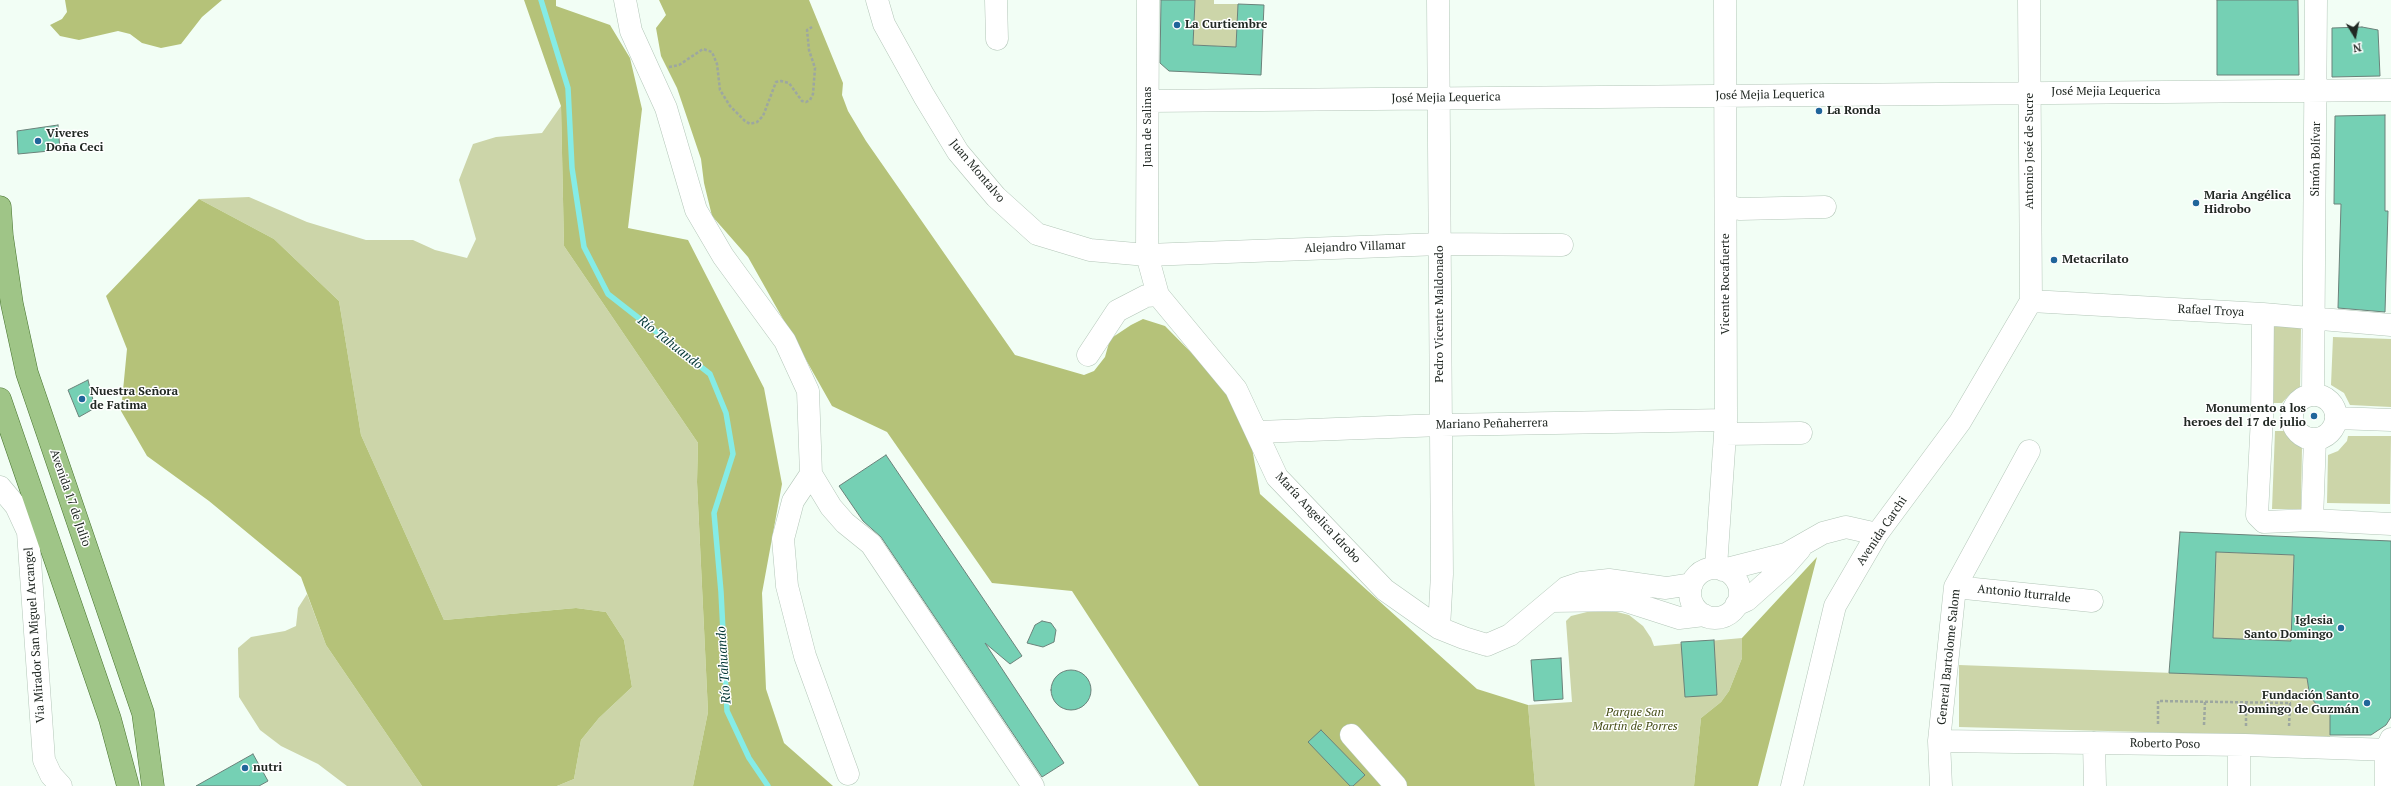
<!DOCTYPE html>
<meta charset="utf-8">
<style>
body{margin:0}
#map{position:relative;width:2391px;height:786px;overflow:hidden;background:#f2fef5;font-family:"PT Serif",serif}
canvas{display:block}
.north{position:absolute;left:2335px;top:16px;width:40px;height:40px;-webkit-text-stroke:3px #fff;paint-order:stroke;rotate:170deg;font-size:11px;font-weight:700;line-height:16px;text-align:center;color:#212823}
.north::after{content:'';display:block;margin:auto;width:14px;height:18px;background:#212823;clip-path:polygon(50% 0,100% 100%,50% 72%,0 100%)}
</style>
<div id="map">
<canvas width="2391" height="786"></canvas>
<div class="north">N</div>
</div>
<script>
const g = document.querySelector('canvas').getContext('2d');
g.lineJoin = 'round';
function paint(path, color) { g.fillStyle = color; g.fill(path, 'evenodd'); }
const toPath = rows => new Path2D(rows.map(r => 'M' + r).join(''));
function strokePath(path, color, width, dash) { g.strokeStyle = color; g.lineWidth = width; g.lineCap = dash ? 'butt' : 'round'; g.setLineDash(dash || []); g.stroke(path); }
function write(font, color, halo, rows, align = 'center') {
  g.font = font + ' "PT Serif",serif'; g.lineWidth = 3; g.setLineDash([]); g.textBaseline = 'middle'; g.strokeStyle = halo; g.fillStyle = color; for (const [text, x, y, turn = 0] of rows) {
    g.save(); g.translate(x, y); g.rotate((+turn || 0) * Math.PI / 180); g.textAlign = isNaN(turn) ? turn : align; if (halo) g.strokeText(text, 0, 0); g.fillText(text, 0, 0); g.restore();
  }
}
paint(toPath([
 [1195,0,1214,0,1214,4,1238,4,1236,47,1193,45],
 [561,106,564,246,698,443,697,482,708,712,693,786,557,786,574,779,581,740,599,718,632,687,624,640,606,612,576,608,444,620,361,435,339,301,274,239,199,199,249,197,307,222,366,240,413,240,435,250,467,258,476,239,459,180,473,144,496,137,542,133],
 [2274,326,2301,327,2300,390,2290,394,2282,403,2272,403],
 [2333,337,2391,339,2391,407,2350,405,2344,393,2331,385],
 [2275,431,2285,431,2292,441,2302,446,2301,509,2272,509],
 [2348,436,2391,436,2390,504,2327,503,2328,455,2338,451,2347,441],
 [2216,552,2294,555,2291,641,2213,638],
 [307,594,326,645,422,786,347,786,318,764,281,746,260,730,239,697,238,648,251,637,285,631,296,626,298,608],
 [1591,611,1617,612,1629,615,1643,626,1651,638,1654,646,1742,638,1742,658,1729,691,1721,702,1701,718,1694,786,1535,786,1528,705,1572,702,1566,621,1571,616],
 [1959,665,2307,678,2310,697,2318,706,2330,709,2330,737,1959,727]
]), '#ccd5a9');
paint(toPath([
 [65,0,222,0,202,17,181,44,161,48,142,43,130,34,118,31,79,40,60,36,50,25,62,19,67,12],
 [524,0,556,0,556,6,610,25,630,58,642,109,628,228,688,240,764,388,782,484,762,593,766,689,784,743,833,786,693,786,708,712,697,482,698,443,564,246,561,106],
 [659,0,809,0,843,83,842,95,848,111,866,141,1015,355,1084,375,1094,371,1105,357,1110,339,1131,325,1143,319,1165,326,1232,394,1250,436,1260,494,1477,689,1528,705,1535,786,1199,786,1072,591,992,583,887,432,832,406,748,257,712,216,704,183,701,159,677,88,661,56,656,28,666,15],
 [199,199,274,239,339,301,361,435,444,620,576,608,606,612,624,640,632,687,599,718,581,740,574,779,557,786,422,786,326,645,301,577,209,501,147,456,121,411,127,349,106,296],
 [1817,557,1758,786,1694,786,1701,718,1721,702,1729,691,1742,658,1742,638]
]), '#b5c279');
strokePath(toPath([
 [541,0,568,88,572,168,584,247,608,294,710,374,726,413,733,454,714,513,721,592,727,711,749,758,768,786]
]), '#85ece6', 5.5);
const building = toPath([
 [1161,0,1195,0,1193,45,1236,47,1238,4,1264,5,1261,75,1169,71,1160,63,1161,0],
 [2217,0,2298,0,2299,75,2217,75,2217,0],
 [2362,27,2378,30,2380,76,2332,77,2332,28,2362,27],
 [2385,115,2385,211,2388,211,2385,312,2338,308,2341,204,2334,204,2335,116,2385,115],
 [58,125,60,150,18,154,17,131,58,125],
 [88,380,95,408,79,417,68,390,88,380],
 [886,455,1022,656,1010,664,985,643,1064,763,1042,777,881,537,863,521,839,486,886,455],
 [2180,532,2391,541,2391,717,2386,725,2371,735,2330,735,2330,710,2318,706,2310,697,2307,678,2169,673,2180,532],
 [2216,552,2294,555,2291,641,2213,638,2216,552],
 [1042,621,1051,623,1056,630,1054,642,1043,647,1027,643,1035,625,1042,621],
 [1714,640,1717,695,1685,697,1681,642,1714,640],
 [1561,658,1563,699,1534,701,1531,660,1561,658],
 '1051 690a20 20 0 1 1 40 0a20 20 0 1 1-40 0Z',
 [1321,730,1365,775,1353,786,1350,786,1308,742,1321,730],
 [253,754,268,781,259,786,196,786,253,754]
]);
paint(building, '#75d0b4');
strokePath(building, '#6b827a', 1);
const minor = toPath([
 [625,0,631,31,666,108,696,210,723,256,785,341,808,391,811,474,831,507,845,523,871,544,1033,786],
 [877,0,884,24,924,96,958,152,996,197,1037,234,1090,250,1147,255,1440,244,1562,245],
 [996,0,997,39],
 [1148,0,1147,255,1158,295,1236,389,1277,477,1385,590,1439,628,1464,638,1487,645,1510,635,1566,588,1581,583,1609,580,1666,588,1692,584],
 [1438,0,1442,574,1439,628],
 [2029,0,2031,301],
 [1148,101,2391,90],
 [1726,206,1740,209,1825,207],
 [2031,301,2263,314,2391,325],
 [2263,314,2262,417,2257,515,2264,522,2312,520,2391,524],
 [1088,355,1117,311,1146,296,1158,295],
 [2313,395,2316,0],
 '2292 417a22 22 0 1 1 44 0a22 22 0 1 1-44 0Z',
 [2337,418,2391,420],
 [1258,432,1441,425,1726,420],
 [1725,434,1801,433],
 [811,474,793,501,783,539,787,586,805,656,848,774],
 [0,487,16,506,28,532,44,760,51,775,61,786],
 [2312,520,2315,439],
 [1716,567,1726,420,1725,0],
 '1690 593a25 25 0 1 1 50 0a25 25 0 1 1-50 0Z',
 [1723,570,1786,554,1823,533,1846,527,1877,534],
 [1955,587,2092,601],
 [1552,601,1623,600,1679,618,1704,615],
 [1736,605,1747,600,1785,566,1800,549],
 [1351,735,1396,786],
 [1939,741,2245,745,2391,750],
 [2094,743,2095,786],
 [2239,745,2239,786],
 [1792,786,1835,606,1877,534,1960,422,2031,301],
 [1941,786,1939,741,1955,587,2029,451],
 [2386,786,2386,750,2391,739]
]);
const major = toPath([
 [0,207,2,236,12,304,27,373,143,713,153,786],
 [0,399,110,719,128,786]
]);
strokePath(minor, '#b3c6b8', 23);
strokePath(major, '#497530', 23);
strokePath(toPath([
 [669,67,679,65,703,49,712,52,717,64,720,90,730,106,745,121,750,124,757,122,763,116,776,82,781,81,789,83,802,101,806,102,810,100,813,94,815,68,809,50,807,30,812,27],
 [2158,724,2158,701,2290,703,2289,727],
 [2204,725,2205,702],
 [2246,726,2246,702]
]), '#9da7a0', 2.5, [3, 2]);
strokePath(minor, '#fff', 22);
strokePath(major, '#9fc587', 22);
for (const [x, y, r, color] of [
 [1177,25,4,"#20659a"],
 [1819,111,4,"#20659a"],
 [38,141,4,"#20659a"],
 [2196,203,4,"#20659a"],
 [2054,260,4,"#20659a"],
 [82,399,4,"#20659a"],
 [2314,416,4,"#20659a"],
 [2341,628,4,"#20659a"],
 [2367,703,4,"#20659a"],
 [245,768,4,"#20659a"]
]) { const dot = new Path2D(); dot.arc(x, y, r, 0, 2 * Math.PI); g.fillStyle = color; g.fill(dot); strokePath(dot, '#fff', 1.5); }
write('bold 12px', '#212823', '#fff', [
 ["La Curtiembre",1185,25],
 ["La Ronda",1827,111],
 ["Viveres",46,134],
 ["Doña Ceci",46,148],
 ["Maria Angélica",2204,196],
 ["Hidrobo",2204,210],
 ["Metacrilato",2062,260],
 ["Nuestra Señora",90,392],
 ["de Fatima",90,406],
 ["Monumento a los",2306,409,"right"],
 ["heroes del 17 de julio",2306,423,"right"],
 ["Iglesia",2333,621,"right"],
 ["Santo Domingo",2333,635,"right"],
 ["Fundación Santo",2359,696,"right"],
 ["Domingo de Guzmán",2359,710,"right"],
 ["nutri",253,768]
], 'left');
write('12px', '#212823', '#fff', [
 ["José Mejia Lequerica",2106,92],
 ["José Mejia Lequerica",1770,95,-1],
 ["José Mejia Lequerica",1446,98,-1],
 ["Juan de Salinas",1148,127,-90],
 ["Antonio José de Sucre",2030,151,-90],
 ["Simón Bolívar",2316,159,-89],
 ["Juan Montalvo",977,171,50],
 ["Alejandro Villamar",1355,247,-2],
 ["Vicente Rocafuerte",1726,284,-90],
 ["Rafael Troya",2211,311,3],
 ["Pedro Vicente Maldonado",1440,314,-90],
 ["Mariano Peñaherrera",1492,424,-1],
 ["Avenida 17 de Julio",70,498,71],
 ["María Angelica Idrobo",1318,518,47],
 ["Avenida Carchi",1882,531,-56],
 ["Antonio Iturralde",2024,594,6],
 ["Via Mirador San Miguel Arcangel",35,635,-94],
 ["General Bartolome Salom",1949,657,-84],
 ["Roberto Poso",2165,744,1]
]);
write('italic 12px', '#464e18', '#fff', [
 ["Parque San",1635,713],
 ["Martín de Porres",1635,727]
]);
write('italic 13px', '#043735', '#fff', [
 ["Río Tahuando",670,343,38],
 ["Río Tahuando",724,665,-94]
]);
</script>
